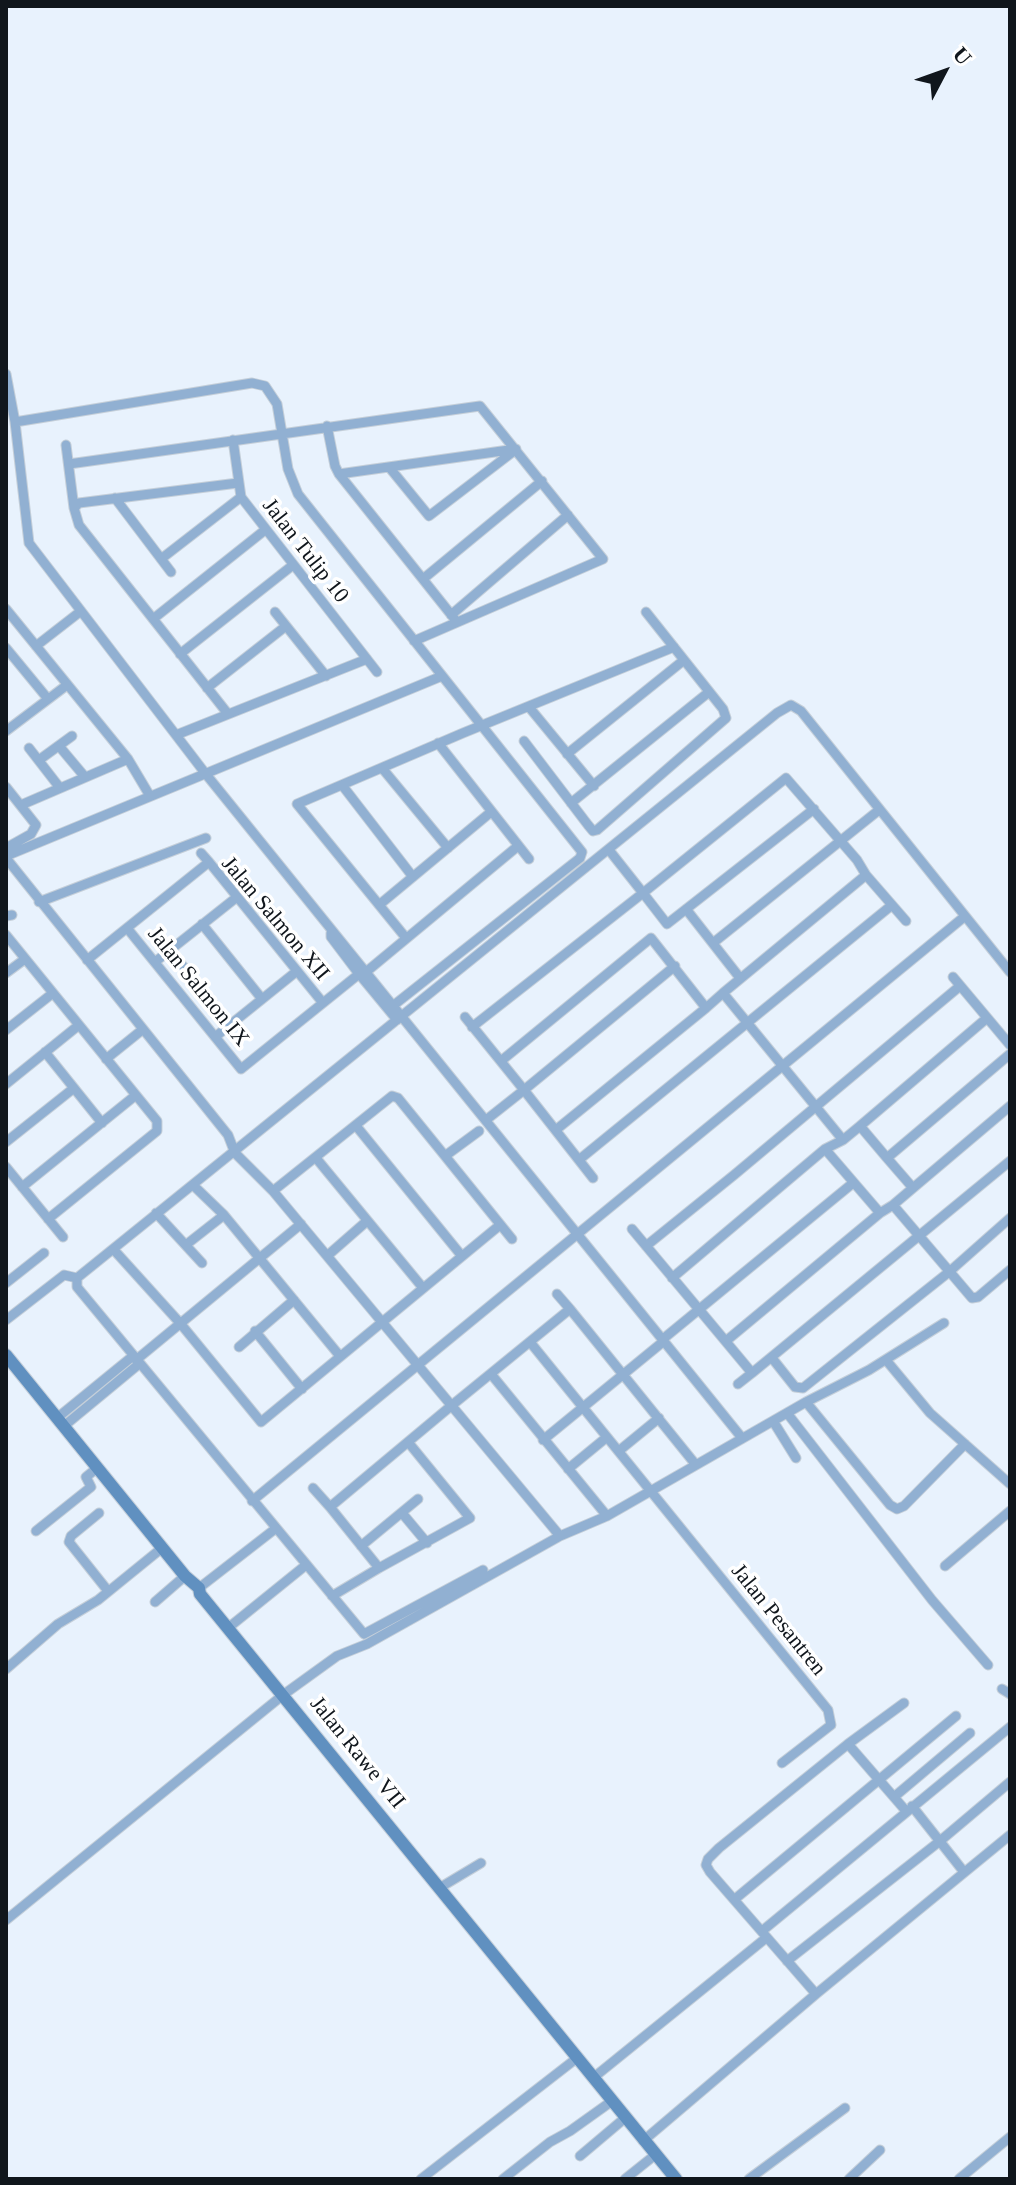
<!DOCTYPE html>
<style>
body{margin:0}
#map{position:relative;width:1016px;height:2185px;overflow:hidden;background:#e8f2fd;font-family:Georgia,serif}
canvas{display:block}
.frame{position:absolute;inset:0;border:8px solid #10161c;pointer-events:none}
.north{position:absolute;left:904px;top:32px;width:80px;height:80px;-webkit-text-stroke:6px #fff;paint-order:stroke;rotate:49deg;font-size:22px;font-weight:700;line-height:32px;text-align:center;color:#10161c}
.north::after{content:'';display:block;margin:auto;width:28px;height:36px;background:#10161c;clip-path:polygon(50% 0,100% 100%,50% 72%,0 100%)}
</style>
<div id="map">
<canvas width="1016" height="2185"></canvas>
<div class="frame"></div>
<div class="north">U</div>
</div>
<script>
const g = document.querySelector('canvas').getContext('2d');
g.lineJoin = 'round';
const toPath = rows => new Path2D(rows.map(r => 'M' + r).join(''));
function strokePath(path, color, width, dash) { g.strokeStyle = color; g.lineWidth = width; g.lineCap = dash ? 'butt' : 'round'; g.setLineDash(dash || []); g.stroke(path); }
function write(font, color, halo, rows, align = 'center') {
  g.font = font + ' Georgia,serif'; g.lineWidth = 7; g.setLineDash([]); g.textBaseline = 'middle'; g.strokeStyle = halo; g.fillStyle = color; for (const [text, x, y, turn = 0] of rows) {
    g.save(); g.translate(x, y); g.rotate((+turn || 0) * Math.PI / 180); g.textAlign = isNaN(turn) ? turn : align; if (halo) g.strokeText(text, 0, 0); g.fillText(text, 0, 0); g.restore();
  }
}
const street = toPath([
 [6,374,15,422,29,543,205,773,742,1438],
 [15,422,252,383,265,386,277,404,288,469,298,494,582,852,580,858,394,1005],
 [327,426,335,466,339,474,457,622],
 [233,440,241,497,377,672],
 [66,445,74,508],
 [69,464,480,406,603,559,414,641],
 [389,467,429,516,514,451],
 [339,474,516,449],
 [115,498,171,572],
 [161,559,241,497],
 [423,579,542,481],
 [6,609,128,759,150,796],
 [275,612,326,676],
 [451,615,568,515],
 [153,619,265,530],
 [36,646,81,611],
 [6,648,48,699],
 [180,654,293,565],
 [207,688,286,626],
 [529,707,594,786],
 [228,714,79,525,74,508,79,503,238,483],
 [6,731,67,685],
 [176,735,367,659],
 [524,741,588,825,593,831,597,830,726,718,723,709,646,612],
 [438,743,529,859],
 [59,746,85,777],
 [29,748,60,788],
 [567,754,684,660],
 [39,760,72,736],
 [382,768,448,848],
 [342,785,413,877],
 [6,787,36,825,31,834,6,848],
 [571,803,709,692],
 [21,805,128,759],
 [609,850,643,893,786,778,857,860,866,875,723,993],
 [201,853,209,862],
 [6,856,442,676],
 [6,858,228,1135,235,1153,273,1191,560,1536],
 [866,875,906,921],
 [39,902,206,838],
 [379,905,491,812],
 [686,909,740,978],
 [6,916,12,915],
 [202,924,262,999],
 [127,928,241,1069,359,974,331,937,331,933],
 [6,935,157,1121,157,1131,48,1219],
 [406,938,297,804,463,733,674,647],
 [713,943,879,810],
 [170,950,230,1025],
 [87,960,209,862,323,1003],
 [155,962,237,897],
 [366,972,518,846],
 [6,973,25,959],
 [359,974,397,1020],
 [953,977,1010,1045],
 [465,1017,524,1090,486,1120],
 [472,1027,643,893,667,924,814,809],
 [6,1030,53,993],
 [215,1037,297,971],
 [45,1052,102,1123],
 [106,1059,142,1030],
 [501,1061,651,938,706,1008,723,993,843,1140,825,1149,880,1213,893,1205,972,1298,978,1297,1010,1270],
 [6,1084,79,1025],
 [860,1126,987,1018],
 [357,1127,461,1255],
 [557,1129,706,1008],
 [843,1140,860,1126,887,1158,1010,1054],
 [6,1142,74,1088],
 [445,1156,512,1239],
 [316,1158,423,1288],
 [887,1158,913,1188,1010,1106],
 [580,1159,892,905],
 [6,1167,63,1237],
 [593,1178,524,1090,675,966],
 [194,1186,224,1215,339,1355],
 [22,1187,136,1095],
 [273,1191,392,1096,398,1098,445,1156,479,1131],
 [893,1205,913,1188],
 [156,1213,202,1263],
 [632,1229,752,1373,1010,1161],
 [187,1244,224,1215],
 [646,1246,734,1175,960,986],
 [114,1250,180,1323,261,1422,500,1225],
 [327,1256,367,1221],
 [672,1278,825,1149],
 [6,1283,44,1253],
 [557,1294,570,1309],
 [6,1320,64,1275,77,1278],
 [255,1331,302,1389],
 [663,1339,853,1183],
 [726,1341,880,1213],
 [530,1342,828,1710,831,1725,782,1763],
 [239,1347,294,1300],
 [772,1358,795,1387,803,1388,949,1272,1010,1218],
 [136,1360,301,1224],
 [886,1360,930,1413,1010,1484],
 [491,1374,607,1516],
 [738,1384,752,1373],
 [806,1402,890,1505,897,1509,904,1506,965,1444],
 [787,1413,932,1600,988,1665],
 [57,1418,133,1356],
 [773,1421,796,1458],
 [64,1426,139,1364],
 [543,1440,664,1341],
 [408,1442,470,1518,379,1568,330,1507,451,1406,570,1309,696,1465],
 [620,1450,659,1418],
 [568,1469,607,1437],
 [313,1488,330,1507],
 [252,1501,964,917],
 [99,1513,71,1536,69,1542,108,1591],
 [402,1513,427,1543],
 [36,1531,91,1487,86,1477,97,1468],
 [361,1546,418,1499],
 [945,1566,1010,1511],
 [483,1570,364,1634,77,1287,77,1278,777,713,791,705,801,711,1010,972],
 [199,1588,275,1529],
 [332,1596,379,1568],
 [155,1602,185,1576],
 [228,1628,306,1565],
 [6,1669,58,1624,98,1600,162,1548],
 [1002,1689,1010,1694],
 [904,1703,848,1744,719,1848,708,1859,706,1865,710,1872,816,1994,1010,1835],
 [848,1744,906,1811],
 [894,1797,970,1733],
 [912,1806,964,1872],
 [441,1887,481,1863],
 [735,1899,956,1716],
 [6,1920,283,1695,337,1656,367,1644,560,1536,607,1516,806,1402,869,1370,944,1323],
 [762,1931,1010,1727],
 [787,1961,940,1841,1010,1782],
 [593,2078,766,1938],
 [643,2141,816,1994],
 [580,2156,625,2118],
 [421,2179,577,2058],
 [503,2179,550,2142,570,2131,612,2101],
 [625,2179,655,2155],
 [749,2179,845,2108],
 [849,2179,880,2150],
 [959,2179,1010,2137]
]);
const secondary = toPath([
 [6,1355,185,1576,199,1588,200,1594,676,2179]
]);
strokePath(street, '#c5cfd9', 11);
strokePath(secondary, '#c5cfd9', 14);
strokePath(street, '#91b0d2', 9);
strokePath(secondary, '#6090c0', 12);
write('22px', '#10161c', '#fff', [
 ["Jalan Tulip 10",305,551,52],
 ["Jalan Salmon XII",275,919,50],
 ["Jalan Salmon IX",198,987,51],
 ["Jalan Pesantren",778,1620,51],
 ["Jalan Rawe VII",357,1753,51]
]);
</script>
